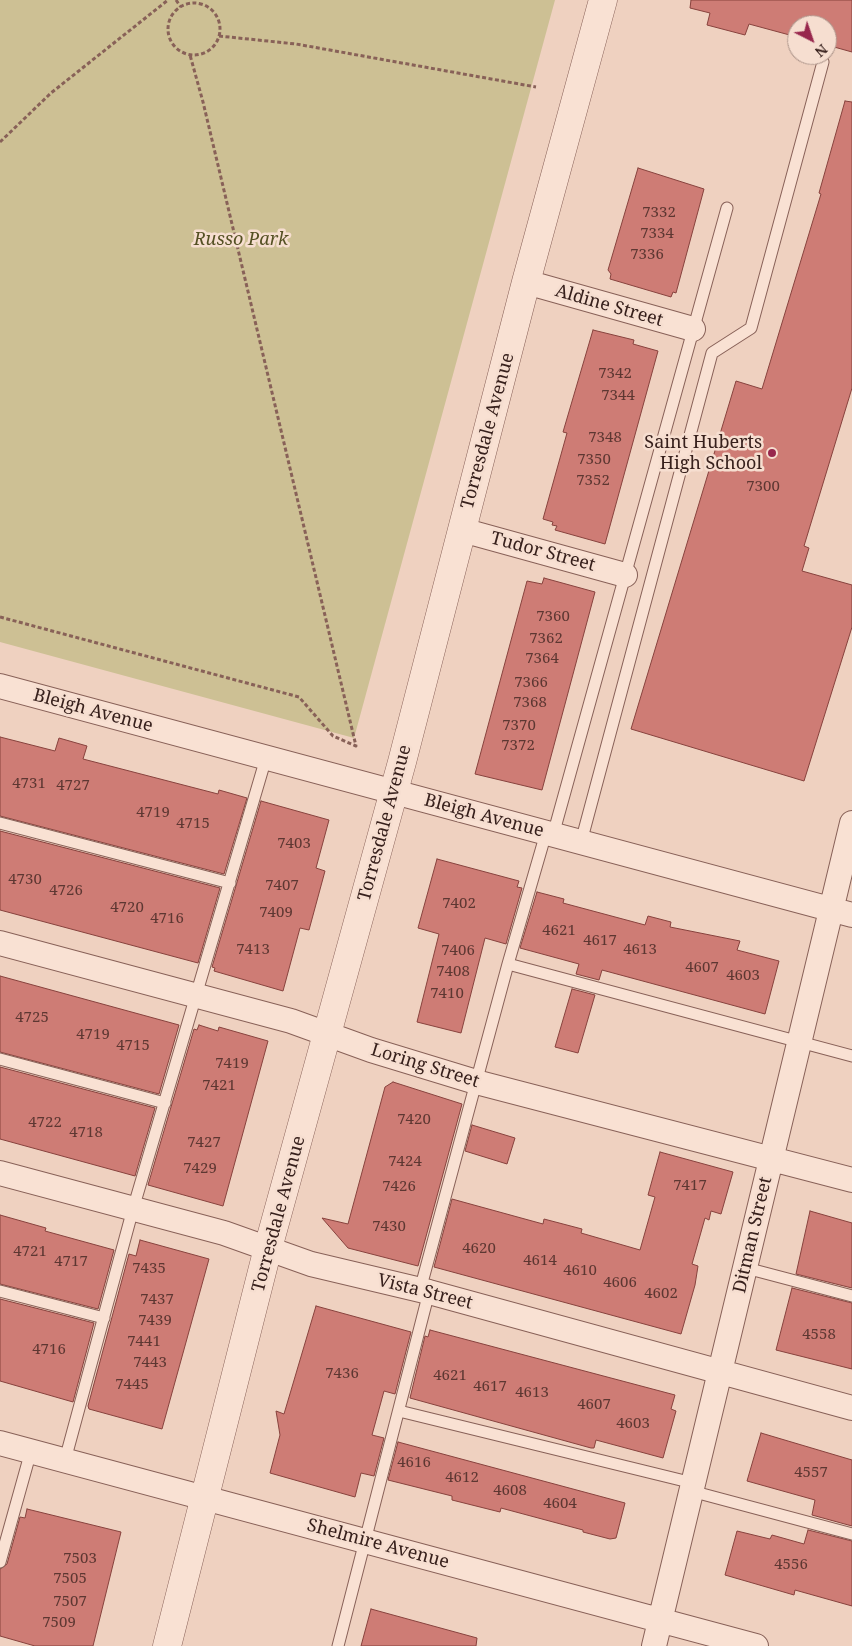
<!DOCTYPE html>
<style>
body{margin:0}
#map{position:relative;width:852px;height:1646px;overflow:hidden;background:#efd1c0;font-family:"Noto Serif",serif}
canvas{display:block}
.north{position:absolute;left:787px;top:15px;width:50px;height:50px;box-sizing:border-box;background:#f6ded0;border:1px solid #aa9288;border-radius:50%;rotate:139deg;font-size:14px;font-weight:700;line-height:20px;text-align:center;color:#37201c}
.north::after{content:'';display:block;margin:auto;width:18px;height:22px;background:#98274d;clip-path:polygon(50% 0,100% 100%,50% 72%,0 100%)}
</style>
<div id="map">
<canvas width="852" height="1646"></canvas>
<div class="north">N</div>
</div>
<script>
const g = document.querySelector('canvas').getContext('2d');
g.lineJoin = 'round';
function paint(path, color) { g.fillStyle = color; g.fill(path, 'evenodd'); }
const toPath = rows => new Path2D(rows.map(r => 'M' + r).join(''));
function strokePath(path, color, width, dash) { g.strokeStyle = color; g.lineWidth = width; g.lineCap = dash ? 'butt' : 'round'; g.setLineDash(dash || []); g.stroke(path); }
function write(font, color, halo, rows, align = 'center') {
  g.font = font + ' "Noto Serif",serif'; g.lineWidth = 5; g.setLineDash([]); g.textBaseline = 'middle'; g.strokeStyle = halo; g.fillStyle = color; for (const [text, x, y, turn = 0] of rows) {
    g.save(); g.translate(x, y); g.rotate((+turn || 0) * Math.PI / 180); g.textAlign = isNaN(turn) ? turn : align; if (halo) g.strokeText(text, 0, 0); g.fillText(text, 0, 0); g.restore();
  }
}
paint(toPath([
 [0,0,555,0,354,738,0,642]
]), '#cdc094');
const building = toPath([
 [691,0,852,0,852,52,827,45,827,25,797,25,797,37,749,24,745,35,707,25,710,13,690,8,691,0],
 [845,101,852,102,852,388,804,546,809,548,802,571,852,585,852,627,804,781,631,729,736,381,762,389,821,194,819,193,845,101],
 [638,168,704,189,676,293,673,292,671,297,610,279,611,274,608,270,638,168],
 [593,330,634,340,633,344,658,351,605,544,555,530,557,526,552,525,553,522,543,519,567,433,563,432,593,330],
 [544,578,595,592,542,790,475,774,527,581,542,584,544,578],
 [0,737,55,751,59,738,87,746,83,759,218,794,219,790,247,798,224,874,0,816,0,737],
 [261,801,329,820,316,868,325,871,309,930,300,928,283,991,214,971,215,968,212,967,261,801],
 [0,831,220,888,198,963,0,910,0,831],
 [437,859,519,881,517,887,522,888,506,944,485,938,461,1033,417,1022,439,934,418,928,437,859],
 [537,892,564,899,563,903,645,925,648,916,671,922,670,927,740,941,737,950,779,961,765,1014,602,970,599,980,576,974,579,964,520,948,537,892],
 [0,976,179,1025,159,1094,0,1052,0,976],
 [572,989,595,995,578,1053,555,1047,572,989],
 [199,1025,218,1031,219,1027,268,1041,223,1206,148,1185,194,1029,197,1030,199,1025],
 [0,1067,155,1108,135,1176,0,1139,0,1067],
 [393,1082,462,1104,418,1266,348,1248,322,1218,348,1224,385,1087,393,1082],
 [472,1125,515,1138,507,1164,465,1151,472,1125],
 [660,1152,733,1172,721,1214,711,1211,709,1220,705,1218,692,1264,698,1266,695,1285,681,1334,434,1267,452,1199,543,1224,544,1219,582,1229,581,1233,640,1250,655,1197,648,1195,660,1152],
 [810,1211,852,1223,852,1288,796,1274,810,1211],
 [0,1215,46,1228,45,1231,114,1250,98,1309,0,1284,0,1215],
 [140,1240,209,1259,162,1429,89,1409,88,1406,129,1254,136,1256,140,1240],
 [792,1288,852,1303,852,1369,776,1350,792,1288],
 [0,1299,94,1323,73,1402,0,1381,0,1299],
 [316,1306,411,1332,395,1394,384,1391,372,1435,384,1438,374,1476,361,1473,355,1497,270,1473,280,1435,276,1411,284,1414,316,1306],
 [430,1330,675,1395,671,1409,676,1411,663,1458,596,1440,594,1448,591,1448,410,1398,425,1336,428,1337,430,1330],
 [761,1433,852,1460,852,1526,812,1515,815,1500,747,1481,761,1433],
 [398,1442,625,1503,616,1538,610,1539,583,1532,583,1530,501,1508,500,1512,452,1500,452,1496,388,1480,398,1442],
 [27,1509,121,1532,93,1646,35,1646,0,1636,0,1569,7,1564,20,1517,25,1518,27,1509],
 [808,1530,852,1541,852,1606,795,1590,794,1595,725,1575,737,1531,770,1539,772,1535,804,1544,808,1530],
 [371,1609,477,1638,476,1646,361,1646,371,1609]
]);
paint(building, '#ce7c75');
strokePath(building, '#87423d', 1);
const service = toPath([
 [0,823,230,883],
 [553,835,727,208],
 [581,842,712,353,751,328,823,62],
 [508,964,852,1056],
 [0,1059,165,1103],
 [746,1268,852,1296],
 [420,1290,508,964,546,833],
 [0,1291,104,1318],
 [399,1411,693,1483],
 [65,1460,133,1209,266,758],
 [691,1491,852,1534],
 [0,1562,31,1451],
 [338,1646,429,1292]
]);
const minor = toPath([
 [526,282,693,329],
 [462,530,625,575],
 [0,686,852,915],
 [0,943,291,1021,371,1050,476,1082,852,1180],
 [0,1173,224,1233,311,1264,429,1292,852,1408],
 [0,1443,756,1646],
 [654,1646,852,823]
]);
const tertiary = toPath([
 [167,1646,268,1248,402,762,526,282,603,0]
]);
strokePath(service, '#886158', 13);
strokePath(minor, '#886158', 26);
strokePath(tertiary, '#886158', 29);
strokePath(toPath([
 [176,0,181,7],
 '168 29a26 26 0 1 1 52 0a26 26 0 1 1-52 0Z',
 [219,36,296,44,536,87],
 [0,142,51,93,168,0],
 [0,617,299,697,333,736,356,746,203,102,190,55]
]), '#886158', 3, [4, 2.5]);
strokePath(service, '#f9e1d3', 11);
strokePath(minor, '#f9e1d3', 24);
strokePath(tertiary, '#f9e1d3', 28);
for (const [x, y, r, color] of [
 [772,453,5,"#98274d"]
]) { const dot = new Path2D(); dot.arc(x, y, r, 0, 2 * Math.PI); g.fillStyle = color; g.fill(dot); strokePath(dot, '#f6ded0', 2); }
write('15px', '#5d3732', null, [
 ["7332",659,213],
 ["7334",657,234],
 ["7336",647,255],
 ["7342",615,374],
 ["7344",618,396],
 ["7348",605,438],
 ["7350",594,460],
 ["7352",593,481],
 ["7300",763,487],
 ["7360",553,617],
 ["7362",546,639],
 ["7364",542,659],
 ["7366",531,683],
 ["7368",530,703],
 ["7370",519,726],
 ["7372",518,746],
 ["4731",29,784],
 ["4727",73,786],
 ["4719",153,813],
 ["4715",193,824],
 ["7403",294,844],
 ["4730",25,880],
 ["7407",282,886],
 ["4726",66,891],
 ["7402",459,904],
 ["4720",127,908],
 ["7409",276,913],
 ["4716",167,919],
 ["4621",559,931],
 ["4617",600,941],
 ["7413",253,950],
 ["4613",640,950],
 ["7406",458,951],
 ["4607",702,968],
 ["7408",453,972],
 ["4603",743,976],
 ["7410",447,994],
 ["4725",32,1018],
 ["4719",93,1035],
 ["4715",133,1046],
 ["7419",232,1064],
 ["7421",219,1086],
 ["7420",414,1120],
 ["4722",45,1123],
 ["4718",86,1133],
 ["7427",204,1143],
 ["7424",405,1162],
 ["7429",200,1169],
 ["7417",690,1186],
 ["7426",399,1187],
 ["7430",389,1227],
 ["4620",479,1249],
 ["4721",30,1252],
 ["4614",540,1261],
 ["4717",71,1262],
 ["7435",149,1269],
 ["4610",580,1271],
 ["4606",620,1283],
 ["4602",661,1294],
 ["7437",157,1300],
 ["7439",155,1321],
 ["4558",819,1335],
 ["7441",144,1342],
 ["4716",49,1350],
 ["7443",150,1363],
 ["7436",342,1374],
 ["4621",450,1376],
 ["7445",132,1385],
 ["4617",490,1387],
 ["4613",532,1393],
 ["4607",594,1405],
 ["4603",633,1424],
 ["4616",414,1463],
 ["4557",811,1473],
 ["4612",462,1478],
 ["4608",510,1491],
 ["4604",560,1504],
 ["7503",80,1559],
 ["4556",791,1565],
 ["7505",70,1579],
 ["7507",70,1602],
 ["7509",59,1623]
]);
write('italic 18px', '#545023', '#f6ded0', [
 ["Russo Park",241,240]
]);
write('18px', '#37201c', '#f6ded0', [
 ["Aldine Street",609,306,16],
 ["Torresdale Avenue",488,431,-75],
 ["Tudor Street",543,552,15],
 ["Bleigh Avenue",93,711,15],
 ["Bleigh Avenue",484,816,15],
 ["Torresdale Avenue",385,823,-75],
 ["Loring Street",425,1066,17],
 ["Torresdale Avenue",279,1214,-75],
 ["Ditman Street",753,1235,-77],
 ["Vista Street",425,1292,14],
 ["Shelmire Avenue",378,1544,15]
]);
write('18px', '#37201c', '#f6ded0', [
 ["Saint Huberts",762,443],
 ["High School",762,464]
], 'right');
</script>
